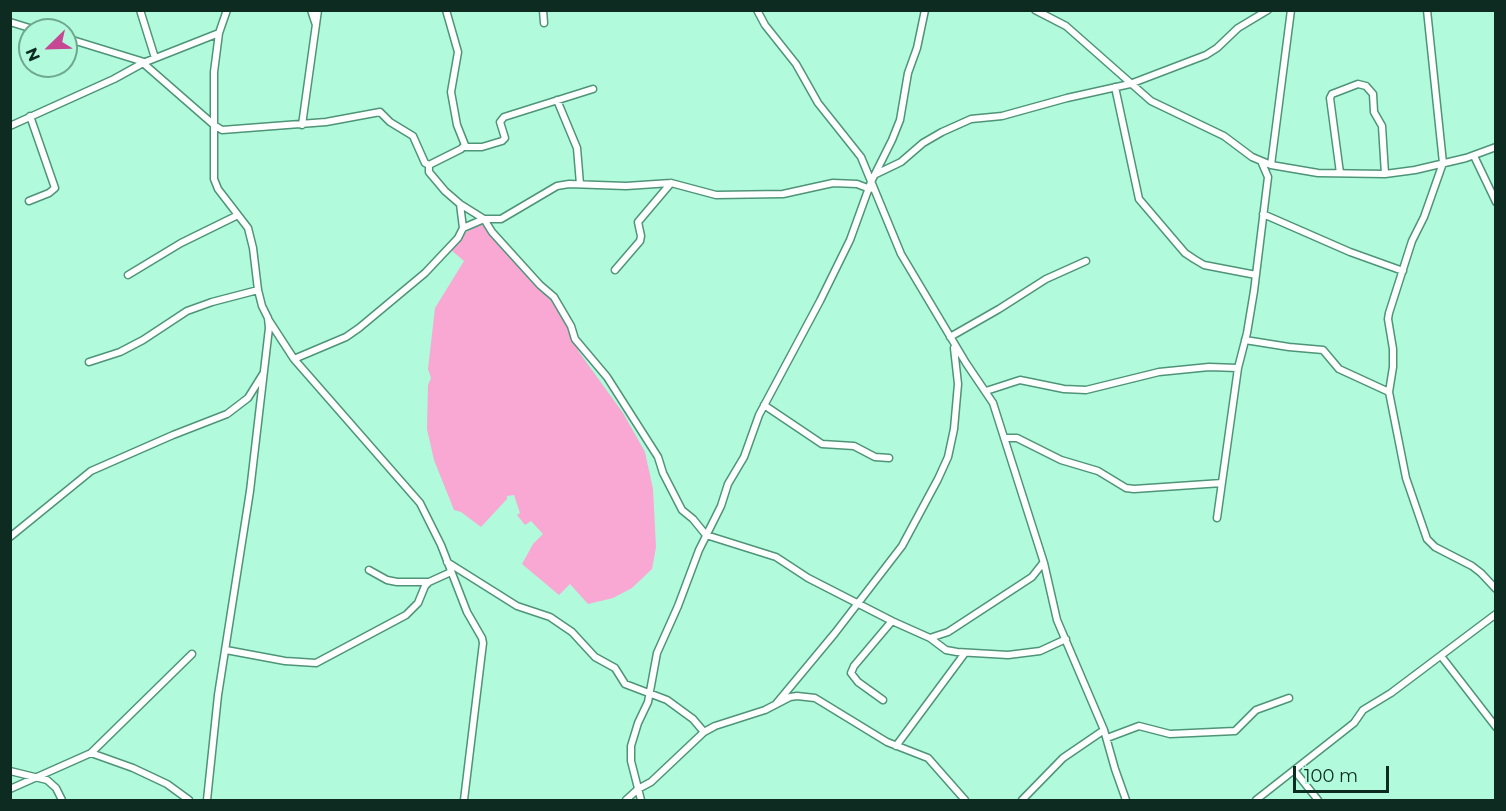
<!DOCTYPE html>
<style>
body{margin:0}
#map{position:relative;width:1506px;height:811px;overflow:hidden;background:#b1fadb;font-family:Montserrat,sans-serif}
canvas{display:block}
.frame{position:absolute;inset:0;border:12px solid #0d2b20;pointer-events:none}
.north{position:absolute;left:18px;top:18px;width:60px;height:60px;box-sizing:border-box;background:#b1fadb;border:2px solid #6fa790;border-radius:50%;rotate:247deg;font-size:16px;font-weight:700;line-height:24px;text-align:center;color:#0d2b20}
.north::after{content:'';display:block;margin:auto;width:21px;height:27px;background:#c64895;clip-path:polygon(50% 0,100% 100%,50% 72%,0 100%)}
.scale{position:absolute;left:1293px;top:766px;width:96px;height:27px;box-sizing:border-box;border:3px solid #0d2b20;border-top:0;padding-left:8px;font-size:18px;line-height:21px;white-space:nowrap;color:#0d2b20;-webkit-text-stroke:4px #b1fadb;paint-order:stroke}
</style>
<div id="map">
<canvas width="1506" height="811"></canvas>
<div class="frame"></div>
<div class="north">N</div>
<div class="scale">100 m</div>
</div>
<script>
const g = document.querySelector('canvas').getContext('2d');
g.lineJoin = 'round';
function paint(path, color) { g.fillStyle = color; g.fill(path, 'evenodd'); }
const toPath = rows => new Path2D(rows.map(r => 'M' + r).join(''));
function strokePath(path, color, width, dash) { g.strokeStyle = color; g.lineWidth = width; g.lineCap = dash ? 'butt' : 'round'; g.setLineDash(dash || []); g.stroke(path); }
paint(toPath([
 [483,222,528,265,543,290,563,316,579,352,623,413,645,452,653,489,656,547,652,569,632,588,613,598,588,604,570,584,559,595,522,564,533,544,543,534,531,521,525,525,517,515,520,513,514,495,507,496,507,499,481,527,461,512,454,510,434,460,427,429,428,385,431,378,428,369,435,308,464,261,451,250,463,234]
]), '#f8a8d3');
const minor = toPath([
 [140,10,155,58],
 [311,10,316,25],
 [543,10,544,23],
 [757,10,765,25,796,64,818,103,861,157,901,254,966,363,993,403,1044,563,1057,620,1104,730,1115,769,1126,800],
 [1035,10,1066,26,1151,101,1224,136,1252,157,1271,165,1318,173,1385,174,1415,170,1466,158,1496,147],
 [1427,10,1443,163,1424,217,1412,241,1389,313,1388,319,1393,349,1393,367,1389,392,1406,478,1427,539,1435,547,1472,566,1481,573,1496,589],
 [10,22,36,30],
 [66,38,144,62],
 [143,63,214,125,222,130,326,122,380,112,390,122,413,136,425,163,429,165,429,172,445,191,460,204,484,219,501,219,557,186,569,184,626,186,671,183,716,195,783,194,833,183,857,184,870,189],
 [1115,87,1139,199,1185,253,1194,259,1204,265,1256,275],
 [557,100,577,148,580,184],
 [302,125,318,10],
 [10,126,114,79,143,63,219,33],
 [464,147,482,147,502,141,505,138,500,122,504,117,593,89],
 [1474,156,1496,202],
 [429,165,461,149,465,145,457,125,451,92,458,52,446,10],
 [1271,165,1291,10],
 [1340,173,1330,98,1332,94,1358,84,1366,86,1373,94,1374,112,1382,126,1385,174],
 [876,174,901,162,923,143,942,132,971,119,1002,116,1067,98,1130,84,1206,55,1217,48,1238,28,1268,10],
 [29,201,49,193,55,188,30,116],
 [1263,214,1350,252,1403,271],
 [463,228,484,219,492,232,540,285,554,297,571,326,575,339,607,377,658,457,663,473,682,510,693,519,706,535,776,557,808,578,892,621,930,638,946,650,957,652,1008,655,1040,651,1066,639],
 [615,270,640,241,641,236,638,222,671,183],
 [128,275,181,243,238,215],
 [268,319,294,359,420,503,441,545,467,612,482,638,483,643,464,800],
 [950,337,999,309,1046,279,1086,261],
 [1245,340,1289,347,1323,350,1339,369,1389,392],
 [294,359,346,337,359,328,425,273,458,238,463,228,460,204],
 [89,362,120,352,143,340,187,311,212,302,258,290],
 [986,391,1020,380,1064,389,1086,390,1159,372,1209,367,1238,368],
 [764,405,822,444,854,446,875,457,889,458],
 [1004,438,1017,438,1061,460,1098,471,1126,488,1134,489,1222,483],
 [1217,518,1238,368,1247,333,1254,291,1268,177,1261,161],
 [10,537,91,471,173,435,227,414,248,398,263,374],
 [447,562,517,606,550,617,572,632,595,657,615,668,625,684,667,700,693,719,704,732],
 [369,570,387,580,397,582,429,582],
 [930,638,948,632,1032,577,1043,563],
 [226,650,285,661,316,663,406,615,418,603,425,586,429,582,451,572],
 [1441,656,1496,727],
 [883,700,858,682,851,673,854,666,892,621],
 [776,704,835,633,902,546,938,479,948,457,954,429,958,384,954,348],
 [1107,738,1139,726,1170,734,1235,731,1256,710,1289,698],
 [896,746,965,653],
 [91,753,133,768,167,784,189,800],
 [1294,770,1318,800],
 [10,771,47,780,56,788,62,800],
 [10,789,91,753,192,654],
 [207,800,218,695,250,491,269,328,268,318,262,306,258,290,253,248,248,228,218,189,214,179,214,72,219,33,227,10],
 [626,800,638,789,651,782,704,732,715,726,765,710,790,697,797,696,815,698,887,742,928,758,965,800],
 [641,800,631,761,631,746,638,723,648,702,657,653,678,606,699,550,721,506,728,484,744,457,759,415,820,301,850,240,871,182,892,140,900,120,908,73,917,48,925,10],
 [1022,800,1063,758,1104,730],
 [1256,800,1354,723,1363,710,1391,693,1496,614]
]);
strokePath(minor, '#4e9478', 9);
strokePath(minor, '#fff', 6);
</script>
